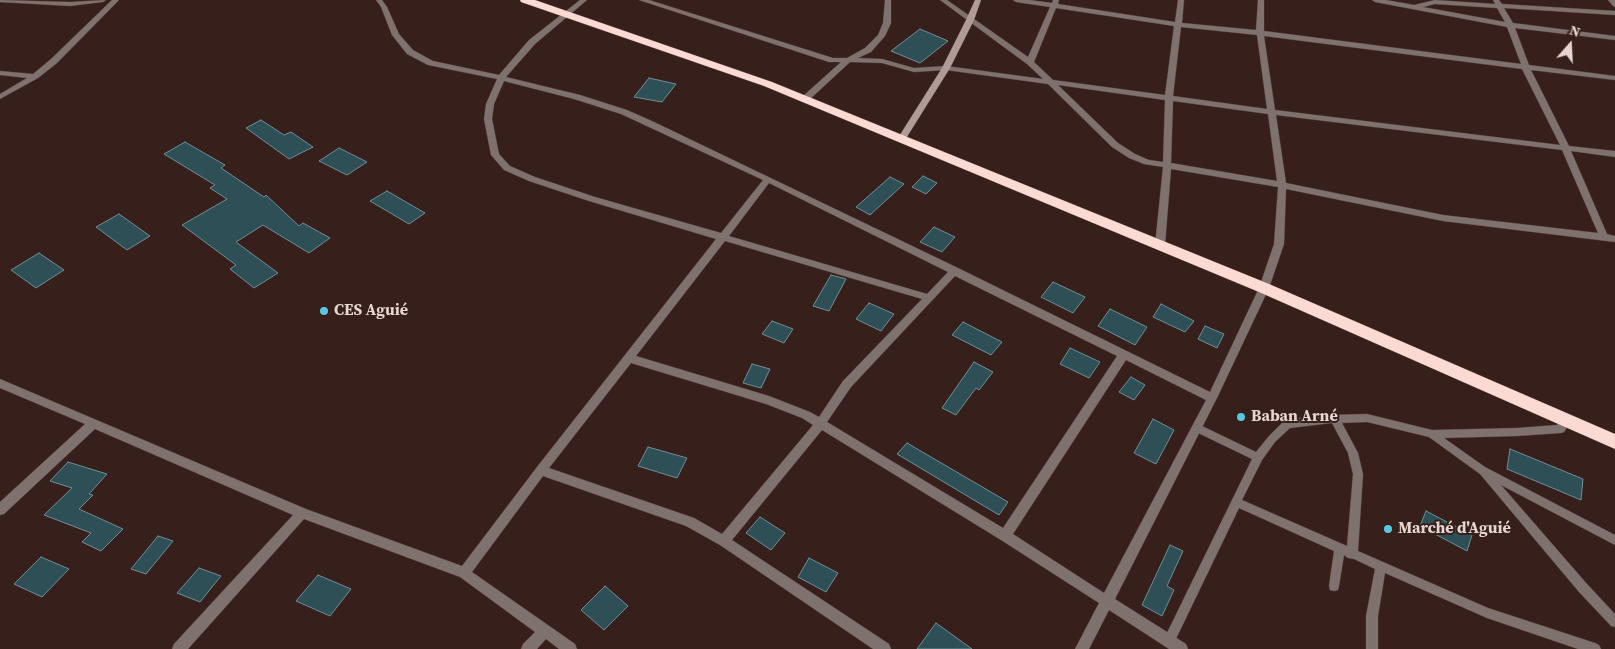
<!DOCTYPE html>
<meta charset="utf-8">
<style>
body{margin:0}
#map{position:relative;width:1615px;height:649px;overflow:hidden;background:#371f1b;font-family:"Source Serif 4",serif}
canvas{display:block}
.north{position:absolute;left:1545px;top:20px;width:50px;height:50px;-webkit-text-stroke:4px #371f1b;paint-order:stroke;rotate:19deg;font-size:14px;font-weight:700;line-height:20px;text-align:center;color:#e6d5d2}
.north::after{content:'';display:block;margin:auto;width:18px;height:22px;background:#e6d5d2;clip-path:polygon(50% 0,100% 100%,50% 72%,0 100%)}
</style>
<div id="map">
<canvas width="1615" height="649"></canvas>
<div class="north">N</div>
</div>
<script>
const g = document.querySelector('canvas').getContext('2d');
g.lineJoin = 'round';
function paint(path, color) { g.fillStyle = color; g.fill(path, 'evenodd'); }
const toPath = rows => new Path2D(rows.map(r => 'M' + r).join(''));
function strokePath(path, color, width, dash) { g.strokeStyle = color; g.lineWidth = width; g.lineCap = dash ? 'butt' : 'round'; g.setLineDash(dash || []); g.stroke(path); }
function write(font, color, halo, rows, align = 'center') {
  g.font = font + ' "Source Serif 4",serif'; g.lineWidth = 4; g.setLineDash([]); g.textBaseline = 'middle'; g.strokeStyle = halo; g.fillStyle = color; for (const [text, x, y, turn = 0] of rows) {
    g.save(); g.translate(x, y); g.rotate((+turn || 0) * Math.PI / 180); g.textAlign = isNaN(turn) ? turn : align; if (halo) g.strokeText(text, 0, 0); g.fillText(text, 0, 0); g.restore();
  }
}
const building = toPath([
 [920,29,948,41,920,63,891,51,920,29],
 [649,78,676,84,662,102,634,97,649,78],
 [261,120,284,135,291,132,313,147,289,159,246,128,261,120],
 [185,142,225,165,221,168,264,197,266,195,299,226,303,223,330,238,309,253,263,225,236,242,278,273,254,288,230,269,236,265,182,225,227,199,210,188,215,185,164,154,185,142],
 [339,148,367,162,347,175,319,161,339,148],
 [923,176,937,183,926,194,912,187,923,176],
 [890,177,904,184,870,215,856,207,890,177],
 [387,191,425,213,409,224,370,201,387,191],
 [119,214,150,236,127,250,96,227,119,214],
 [934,227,955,237,942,252,920,242,934,227],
 [39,253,64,270,36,288,11,270,39,253],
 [831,275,846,279,829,311,813,306,831,275],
 [1053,282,1085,297,1073,313,1041,297,1053,282],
 [869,303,894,314,881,331,856,319,869,303],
 [1161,304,1194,321,1185,332,1153,317,1161,304],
 [1110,309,1147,327,1135,345,1098,326,1110,309],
 [772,321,793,329,784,343,762,334,772,321],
 [963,322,1002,342,991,355,952,335,963,322],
 [1205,326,1224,334,1217,348,1198,339,1205,326],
 [1070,348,1100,362,1089,378,1060,364,1070,348],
 [974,362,993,372,979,390,976,388,956,415,942,408,974,362],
 [752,364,770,369,761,388,743,383,752,364],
 [1131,377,1145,385,1134,400,1119,392,1131,377],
 [1153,419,1174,430,1156,464,1134,453,1153,419],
 [907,443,1008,502,999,515,897,454,907,443],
 [648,447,687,458,677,478,638,466,648,447],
 [1510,449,1583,479,1581,500,1507,469,1510,449],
 [68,462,107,474,89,494,93,495,79,509,123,529,101,551,82,542,91,533,44,515,72,488,50,481,68,462],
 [1426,511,1472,535,1467,551,1420,526,1426,511],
 [760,517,785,533,771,550,746,533,760,517],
 [158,536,173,541,146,574,131,569,158,536],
 [1170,545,1183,551,1167,586,1174,590,1162,616,1142,605,1170,545],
 [41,557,69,569,42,597,14,584,41,557],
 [809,558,838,573,826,592,798,577,809,558],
 [199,568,221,576,200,602,177,593,199,568],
 [318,575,351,589,330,616,296,601,318,575],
 [605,586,628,606,604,630,581,610,605,586],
 [936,623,972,649,917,649,936,623]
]);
paint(building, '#2f4f56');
strokePath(building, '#6e8f96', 1);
const lane = toPath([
 [1367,414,1432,430,1517,428,1557,425,1560,416,1563,415,1566,416,1568,419,1566,429,1564,432,1561,433,1517,436,1444,438,1485,467,1615,535,1615,545,1501,485,1587,584,1615,614,1615,627,1611,626,1579,592,1480,474,1429,437,1367,422,1342,423,1358,453,1363,474,1358,551,1488,608,1595,643,1599,645,1601,649,1578,649,1487,618,1385,573,1378,616,1378,649,1366,649,1366,616,1375,569,1354,559,1348,558,1344,555,1339,586,1338,590,1334,591,1330,590,1329,586,1334,551,1239,508,1173,645,1169,647,1165,645,1163,641,1165,637,1252,459,1194,431,1192,428,1194,425,1197,424,1200,425,1256,452,1269,436,1284,421,1287,420,1327,415,1367,414],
 [1332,423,1348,453,1353,474,1347,546,1242,500,1262,460,1275,442,1290,428,1332,423]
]);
const street = toPath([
 [0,0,70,2,106,0,103,2,70,6,0,2,0,0],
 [112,0,119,0,57,63,38,78,0,99,0,94,27,78,0,75,0,71,33,74,51,59,112,0],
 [376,0,382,0,387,7,399,34,413,50,433,61,499,75,529,40,580,0,587,0,535,44,506,77,580,95,627,110,654,122,958,268,1210,392,1259,288,1274,244,1278,187,1171,169,1165,245,1163,247,1157,247,1155,245,1163,167,1144,164,1129,158,1112,147,1048,84,946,70,914,72,882,63,850,62,808,101,802,101,802,97,841,62,829,62,639,0,649,0,833,58,847,58,865,48,878,35,883,23,885,0,891,0,891,23,885,36,871,52,858,58,882,59,914,68,946,66,1043,79,1027,64,940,0,947,0,1028,57,1050,7,1016,2,1013,0,1029,0,1052,3,1053,0,1059,0,1058,4,1175,22,1178,0,1184,0,1182,23,1256,30,1258,0,1264,0,1264,31,1521,64,1507,27,1375,2,1372,0,1386,0,1414,5,1435,0,1495,4,1493,0,1499,0,1502,4,1615,11,1615,15,1504,8,1513,23,1615,36,1615,40,1515,28,1529,65,1615,76,1615,80,1531,70,1569,146,1615,151,1615,157,1571,151,1607,234,1615,236,1615,242,1443,221,1286,189,1284,244,1269,288,1217,398,1115,599,1186,644,1188,649,1169,649,1109,610,1089,649,1075,649,1099,603,1001,540,822,430,732,540,889,644,891,649,873,649,720,545,686,526,543,476,472,572,575,644,577,649,559,649,546,639,537,649,521,649,523,644,535,632,460,577,304,519,188,649,172,649,174,644,293,515,95,429,4,514,0,515,0,502,85,424,0,388,0,379,306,509,462,566,537,467,716,239,589,201,529,181,504,170,491,155,484,119,486,104,497,79,428,65,407,54,392,35,381,7,376,0],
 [1435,4,1497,8,1505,22,1423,7,1435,4],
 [1056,8,1174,26,1165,95,1053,80,1034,62,1056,8],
 [1181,27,1257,35,1267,109,1173,96,1181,27],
 [1264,36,1522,69,1560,145,1275,110,1264,36],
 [504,81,574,99,621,114,763,180,721,233,595,197,535,177,510,166,499,154,492,119,494,104,504,81],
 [1058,85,1165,100,1163,162,1149,160,1135,154,1118,143,1058,85],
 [1173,101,1268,114,1277,181,1171,163,1173,101],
 [1276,115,1562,150,1598,233,1443,215,1286,183,1276,115],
 [769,183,948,272,927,294,729,236,769,183],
 [725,241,922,299,843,381,819,417,810,412,769,396,636,356,725,241],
 [955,276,1117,356,1003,528,827,422,851,387,955,276],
 [1126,360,1206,400,1104,593,1013,534,1126,360],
 [631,363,766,404,802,418,813,425,722,534,694,518,549,468,631,363],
 [1608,0,1615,0,1615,7,1613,6,1608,0]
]);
const secondary = toPath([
 [975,0,981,0,974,20,950,68,905,140,899,140,898,138,942,68,966,20,975,0]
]);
const highway = toPath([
 [520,0,535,0,772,82,1269,284,1615,434,1615,449,1259,292,764,86,521,2,520,0]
]);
strokePath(lane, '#533c38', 1);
strokePath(street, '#533c38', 1);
strokePath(secondary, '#533c38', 1);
strokePath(highway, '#533c38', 1);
paint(lane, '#7e716e');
paint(street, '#7e716e');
paint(secondary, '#b19b98');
paint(highway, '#fcdad4');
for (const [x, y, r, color] of [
 [324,311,5,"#56c9e1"],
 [1241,417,5,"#56c9e1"],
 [1388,529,5,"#56c9e1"]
]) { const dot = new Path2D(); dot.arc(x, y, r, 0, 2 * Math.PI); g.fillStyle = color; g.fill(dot); strokePath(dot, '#371f1b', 2); }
write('bold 16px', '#e6d5d2', '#371f1b', [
 ["CES Aguié",334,311],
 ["Baban Arné",1251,417],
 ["Marché d'Aguié",1398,529]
], 'left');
</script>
